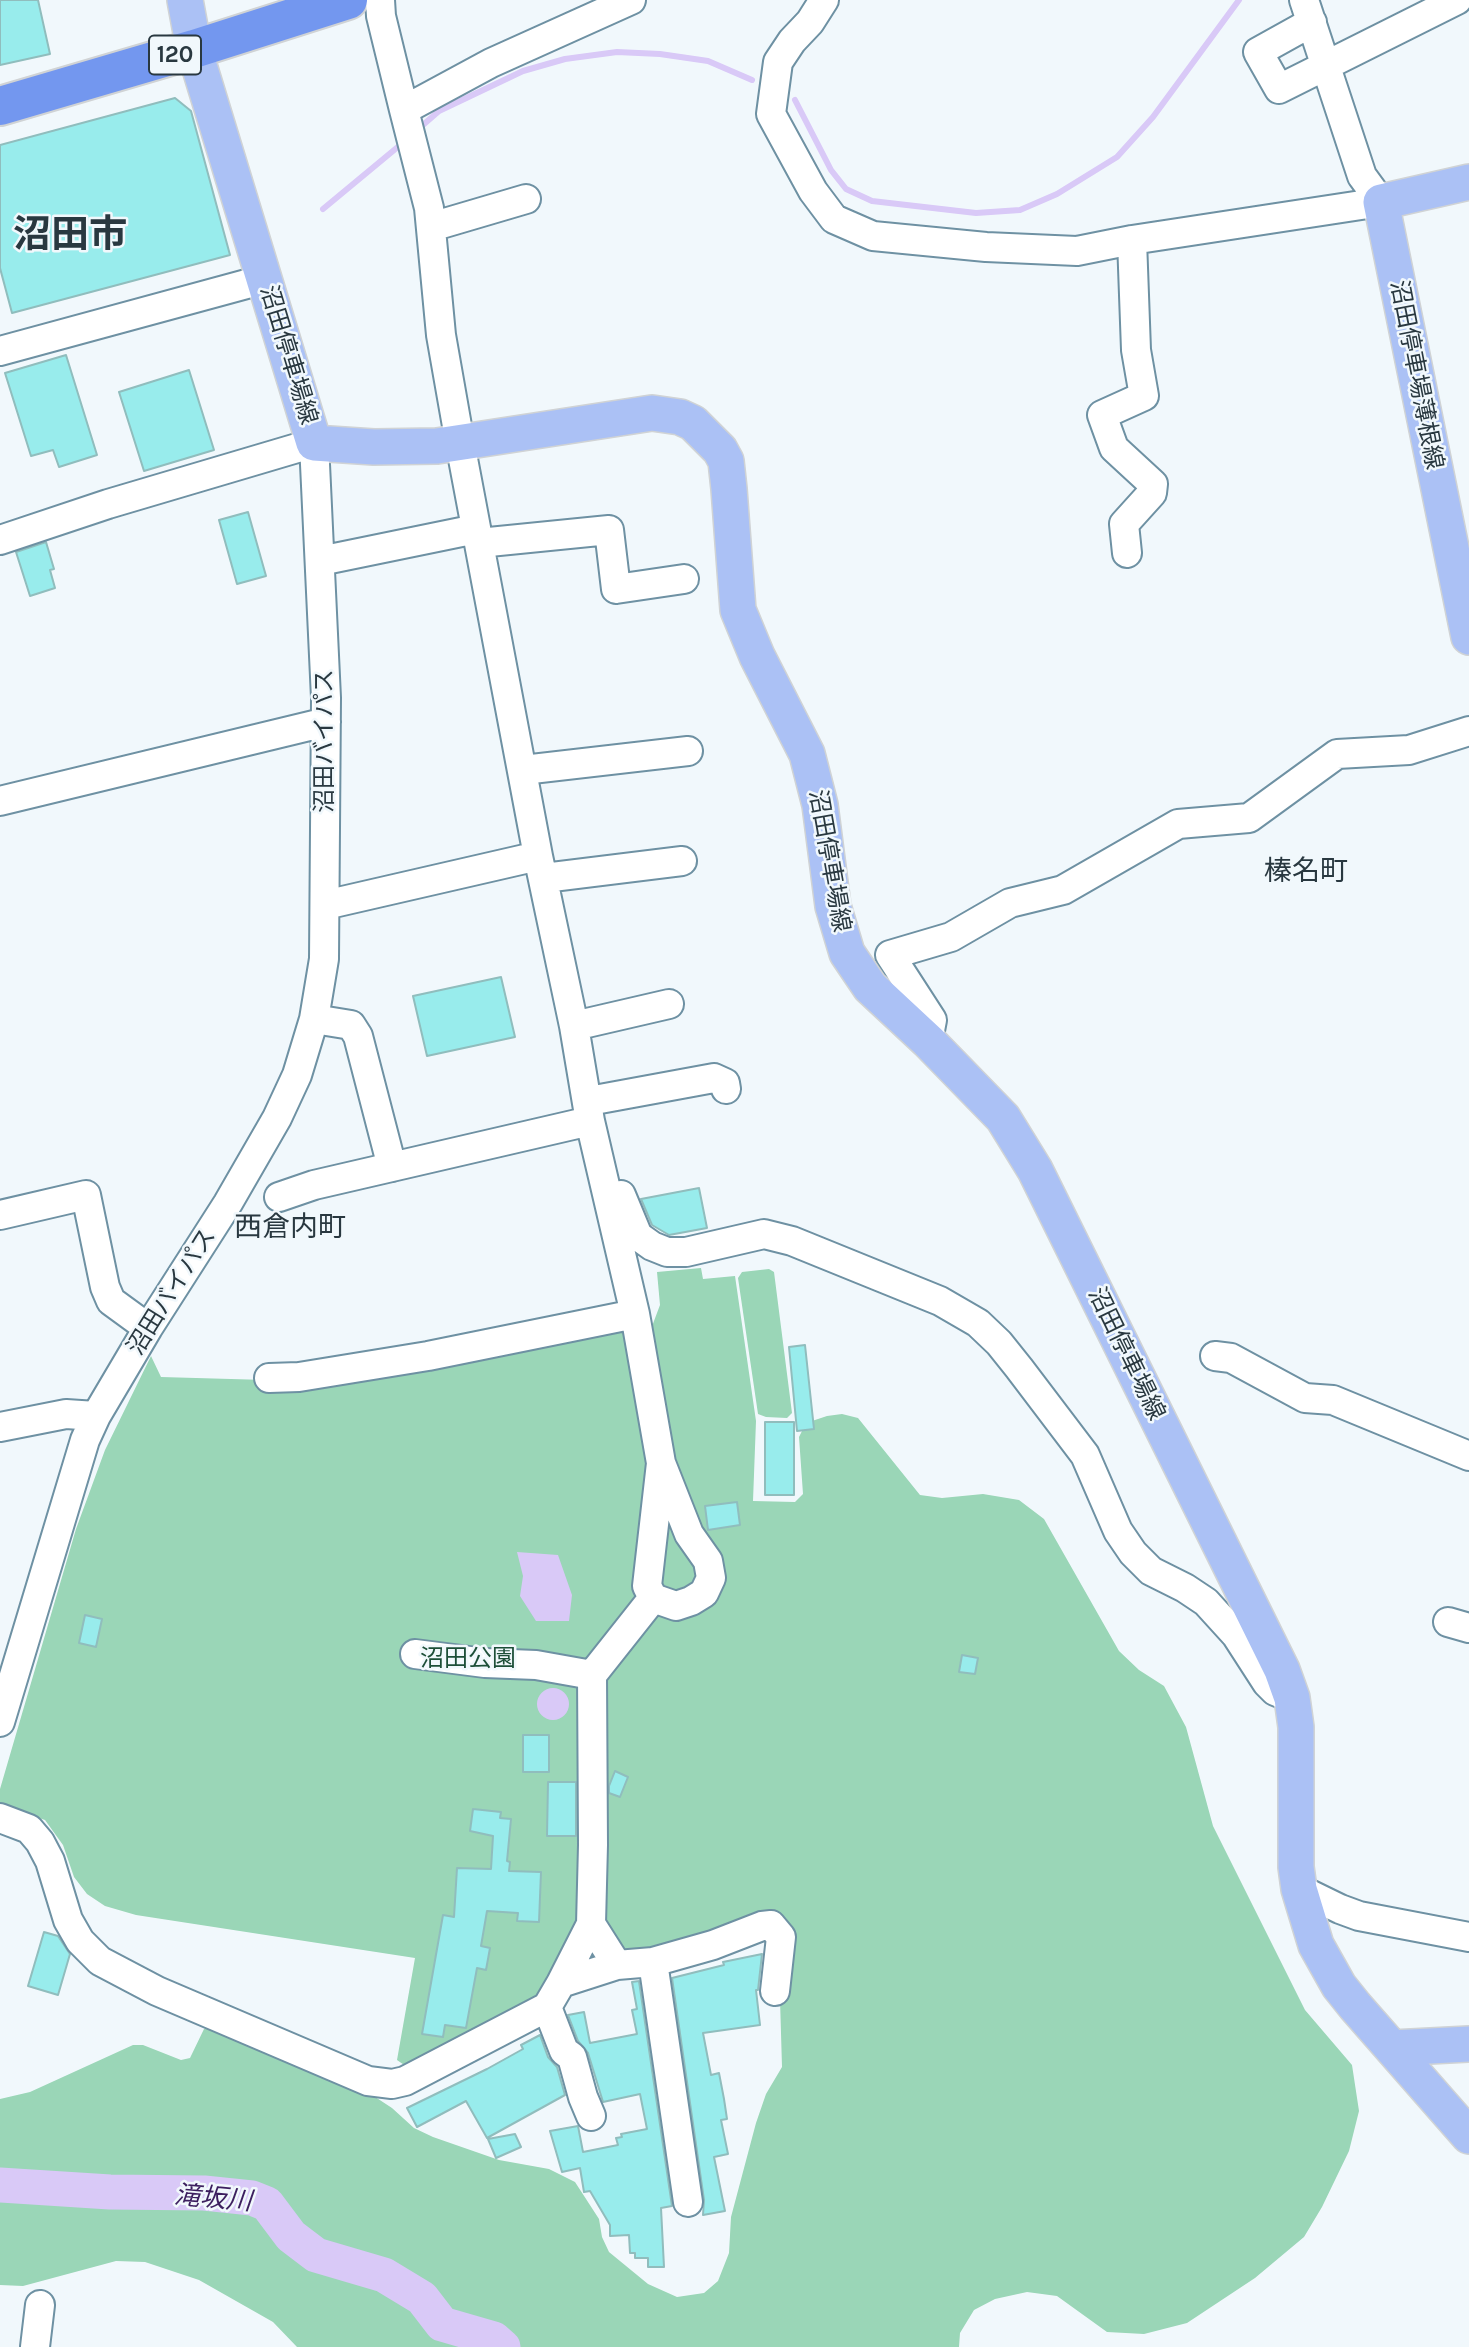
<!DOCTYPE html>
<meta charset="utf-8">
<style>
body{margin:0}
canvas{display:block;background:#f1f8fc}
</style>
<canvas width="1469" height="2347"></canvas>
<script>
const g = document.querySelector('canvas').getContext('2d');
g.lineJoin = 'round';
function paint(path, color) { g.fillStyle = color; g.fill(path, 'evenodd'); }
const toPath = rows => new Path2D(rows.map(r => 'M' + r).join(''));
function strokePath(path, color, width, dash) { g.strokeStyle = color; g.lineWidth = width; g.lineCap = dash ? 'butt' : 'round'; g.setLineDash(dash || []); g.stroke(path); }
function write(font, color, halo, rows, align = 'center') {
  g.font = font + ' Karla,"Noto Sans JP",sans-serif'; g.lineWidth = 5; g.setLineDash([]); g.textBaseline = 'middle'; g.strokeStyle = halo; g.fillStyle = color; for (const [text, x, y, turn = 0] of rows) {
    g.save(); g.translate(x, y); g.rotate((+turn || 0) * Math.PI / 180); g.textAlign = isNaN(turn) ? turn : align; if (halo) g.strokeText(text, 0, 0); g.fillText(text, 0, 0); g.restore();
  }
}
paint(toPath([
 [701,1268,703,1279,735,1276,756,1421,753,1501,795,1502,803,1494,799,1437,806,1423,827,1416,842,1414,858,1418,920,1495,942,1498,983,1494,1019,1500,1044,1519,1119,1651,1139,1670,1164,1686,1186,1727,1213,1826,1305,2010,1352,2065,1359,2111,1349,2151,1322,2207,1304,2237,1255,2278,1187,2323,1144,2334,1107,2332,1057,2296,1027,2292,995,2299,974,2310,960,2333,959,2347,297,2347,273,2322,199,2280,145,2262,116,2261,23,2286,0,2285,0,2099,30,2092,133,2045,143,2045,181,2060,190,2058,204,2029,215,2026,366,2091,392,2108,414,2128,433,2137,499,2160,549,2169,575,2182,599,2219,602,2237,609,2252,648,2284,677,2297,704,2293,718,2281,729,2253,731,2217,756,2123,766,2094,782,2067,780,1999,784,1937,752,1931,532,2002,407,2067,397,2060,415,1958,136,1915,105,1906,87,1894,74,1877,63,1845,45,1820,0,1805,0,1789,76,1529,105,1450,151,1356,161,1377,266,1380,611,1324,651,1329,660,1305,657,1272],
 [769,1269,774,1272,792,1413,787,1418,766,1417,758,1414,738,1278,742,1272]
]), '#9ad6b7');
paint(toPath([
 [517,1552,558,1555,572,1595,569,1621,536,1621,520,1596,523,1576],
 '537 1704a16 16 0 1 1 32 0a16 16 0 1 1-32 0Z'
]), '#d9c9f7');
strokePath(toPath([
 [795,100,831,170,846,189,872,201,976,213,1020,210,1057,194,1117,157,1153,117,1239,0],
 [416,131,439,111,523,71,565,59,617,52,660,54,708,61,752,80],
 [323,209,405,141]
]), '#d9c9f7', 6);
strokePath(toPath([
 [0,2185,110,2192,204,2193,252,2198,267,2204,291,2236,316,2255,384,2275,422,2298,442,2324,494,2339,503,2347]
]), '#d9c9f7', 35);
const building = toPath([
 [0,0,38,0,50,54,0,65,0,0],
 [175,98,191,111,230,255,12,313,0,268,0,145,175,98],
 [66,355,97,455,59,467,53,450,31,456,5,373,66,355],
 [189,370,214,450,144,471,119,392,189,370],
 [248,512,266,576,237,584,219,520,248,512],
 [46,542,54,569,50,570,55,588,30,596,16,552,46,542],
 [501,977,515,1037,427,1056,413,996,501,977],
 [699,1188,707,1228,669,1235,652,1225,641,1199,699,1188],
 [805,1345,814,1429,797,1431,789,1347,805,1345],
 [765,1422,794,1422,794,1495,765,1495,765,1422],
 [737,1502,740,1525,708,1530,705,1506,737,1502],
 [85,1615,102,1619,96,1647,79,1643,85,1615],
 [962,1655,978,1658,975,1674,959,1672,962,1655],
 [523,1735,549,1735,549,1772,523,1772,523,1735],
 [615,1771,628,1777,620,1797,609,1793,609,1786,615,1771],
 [548,1782,576,1782,576,1836,547,1836,548,1782],
 [473,1809,501,1812,500,1818,511,1819,507,1861,510,1862,509,1871,541,1872,539,1922,517,1921,518,1913,487,1911,481,1946,490,1948,486,1970,477,1968,466,2028,445,2025,443,2037,422,2034,443,1915,454,1917,457,1868,491,1869,493,1836,470,1831,473,1809],
 [44,1932,58,1936,70,1954,58,1995,28,1986,44,1932],
 [762,1954,758,1990,756,1990,760,2025,703,2033,711,2075,719,2073,724,2099,727,2119,721,2120,728,2154,714,2157,725,2211,703,2215,704,2200,672,1978,724,1965,723,1962,762,1954],
 [639,1981,672,2206,661,2208,664,2267,648,2267,648,2258,635,2258,635,2253,630,2253,629,2235,610,2236,610,2225,590,2191,584,2192,580,2168,562,2172,550,2131,578,2126,583,2152,618,2145,616,2138,622,2137,621,2134,647,2129,640,2094,603,2102,588,2053,578,2041,568,2015,584,2012,590,2043,637,2034,632,2010,637,2009,632,1982,639,1981],
 [540,2035,548,2057,557,2067,565,2095,487,2138,466,2101,417,2127,407,2108,487,2069,523,2049,521,2045,540,2035],
 [515,2134,521,2147,496,2158,488,2139,515,2134]
]);
paint(building, '#98ecec');
strokePath(building, '#90bdbd', 2);
const minor = toPath([
 [380,0,381,16,404,110,429,208,441,335,460,443,538,856,574,1026,590,1121,635,1314,661,1463,689,1534,708,1561,711,1578,704,1593,691,1601,676,1606,653,1598,647,1586,661,1463],
 [824,0,810,22,792,41,778,62,771,114,813,191,834,219,873,236,986,247,1077,251,1132,240,1381,202,1362,176,1304,0],
 [1312,22,1258,52,1279,89,1457,0],
 [404,110,491,63,631,0],
 [431,227,526,199],
 [0,351,265,279],
 [0,540,108,504,314,443,326,698,324,959,314,1019,297,1075,277,1118,228,1203,148,1328,96,1416,85,1440,0,1722],
 [479,543,609,530,616,589,684,579],
 [1127,553,1124,524,1152,493,1153,484,1114,448,1102,415,1144,396,1136,350,1132,240],
 [320,561,476,529],
 [523,770,688,751],
 [0,801,326,722],
 [544,878,682,861],
 [325,905,538,856],
 [314,1019,351,1025,358,1036,392,1167],
 [574,1026,669,1004],
 [928,1041,932,1020,890,955,951,937,1010,903,1063,890,1178,824,1249,818,1337,754,1409,750,1469,731],
 [589,1101,714,1078,725,1083,726,1089],
 [621,1195,638,1236,652,1246,667,1252,686,1252,764,1234,792,1241,940,1301,978,1323,999,1343,1019,1368,1085,1455,1118,1531,1133,1553,1151,1571,1185,1588,1206,1602,1236,1635,1267,1683,1275,1691,1292,1698],
 [279,1197,314,1185,590,1121],
 [0,1215,86,1195,105,1287,111,1301,148,1328],
 [1215,1356,1231,1358,1305,1398,1333,1400,1469,1456],
 [269,1378,299,1377,428,1356,635,1314],
 [0,1427,66,1414,96,1416],
 [1448,1622,1469,1628],
 [415,1654,485,1663,536,1665,592,1675],
 [0,1818,29,1829,40,1842,50,1861,68,1920,80,1941,100,1961,157,1991,368,2081,392,2084,405,2081,547,2007,561,1983,591,1924,593,1845,592,1675,653,1598],
 [1299,1889,1340,1909,1359,1916,1469,1937],
 [653,1962,688,2202],
 [617,1965,653,1962,713,1945,762,1926,771,1925,781,1937,775,1991],
 [561,1983,617,1965,591,1924],
 [547,2007,564,2051,572,2057,583,2097,591,2116],
 [35,2347,40,2305]
]);
const major = toPath([
 [185,0,194,49,314,443,374,447,437,446,652,413,680,417,693,423,720,450,726,461,729,489,738,610,757,656,807,754,820,805,833,906,847,953,870,987,928,1041,1003,1118,1035,1170,1282,1670,1292,1698,1296,1727,1296,1867,1299,1889,1316,1945,1339,1986,1355,2006,1469,2136],
 [1469,182,1381,202,1469,637],
 [1392,2048,1469,2044]
]);
const highway = toPath([
 [0,106,194,49,348,0]
]);
strokePath(minor, '#6e91a3', 32);
strokePath(major, '#d0d3d5', 38);
strokePath(highway, '#d0d3d5', 42);
strokePath(minor, '#fff', 28);
strokePath(major, '#abc1f5', 35);
strokePath(highway, '#7397ef', 38);
for (const [x, y, w] of [
 [175,55,52]
]) { const box = new Path2D(); box.roundRect(x - w / 2, y - 19.5, w, 39, 5); g.fillStyle = '#f1f8fc'; g.fill(box); strokePath(box, '#293840', 2); }
write('bold 23px', '#293840', null, [
 ["120",175,55]
]);
write('24px', '#293840', '#f1f8fc', [
 ["沼田停車場線",288,355,73],
 ["沼田停車場薄根線",1416,375,79],
 ["沼田バイパス",325,741,-90],
 ["沼田停車場線",829,861,80],
 ["沼田バイパス",172,1292,-58],
 ["沼田停車場線",1126,1354,64]
]);
write('24px', '#1d4f38', '#f1f8fc', [
 ["沼田公園",468,1659]
]);
write('italic 26px', '#3c1f5f', '#f1f8fc', [
 ["滝坂川",213,2199,5]
]);
write('28px', '#293840', '#f1f8fc', [
 ["榛名町",1306,872],
 ["西倉内町",290,1228]
]);
write('bold 38px', '#293840', '#f1f8fc', [
 ["沼田市",70,236]
]);
</script>
